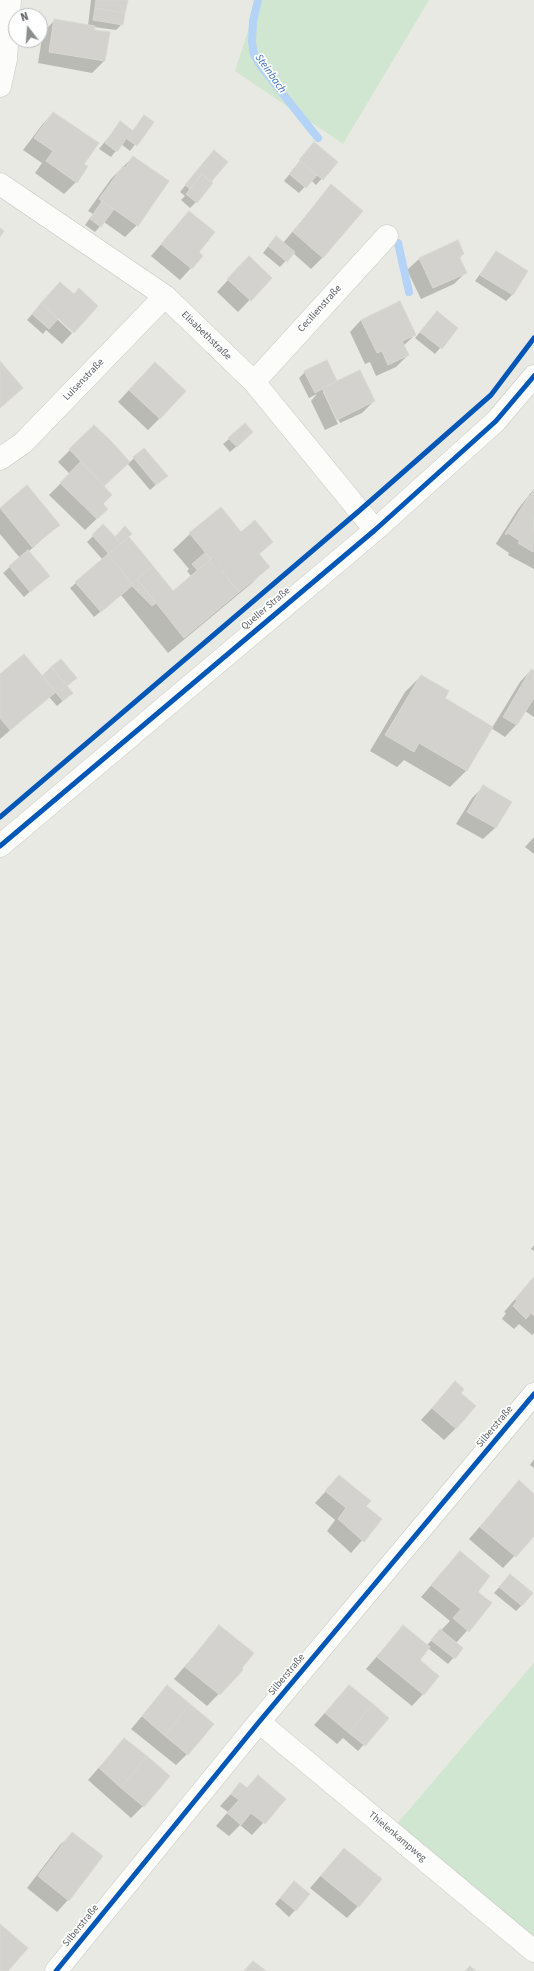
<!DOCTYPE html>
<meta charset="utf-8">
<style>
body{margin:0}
#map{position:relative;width:534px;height:1971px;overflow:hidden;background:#e9e9e3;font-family:"Source Sans 3",sans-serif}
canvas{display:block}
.north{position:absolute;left:8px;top:8px;width:40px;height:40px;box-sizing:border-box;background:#fff;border:1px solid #bdbec0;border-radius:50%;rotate:343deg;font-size:11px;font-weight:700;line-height:16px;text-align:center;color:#595c61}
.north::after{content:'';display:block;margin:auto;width:14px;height:18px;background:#8b8d8e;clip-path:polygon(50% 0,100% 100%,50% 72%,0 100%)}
</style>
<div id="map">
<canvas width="534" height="1971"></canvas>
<div class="north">N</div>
</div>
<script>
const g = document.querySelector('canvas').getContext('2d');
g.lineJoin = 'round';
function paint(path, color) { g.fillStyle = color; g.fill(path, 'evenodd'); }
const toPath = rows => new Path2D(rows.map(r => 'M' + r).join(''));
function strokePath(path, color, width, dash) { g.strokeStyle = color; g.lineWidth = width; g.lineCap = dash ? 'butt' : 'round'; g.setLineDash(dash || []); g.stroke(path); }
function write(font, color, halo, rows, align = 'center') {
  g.font = font + ' "Source Sans 3",sans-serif'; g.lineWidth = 3.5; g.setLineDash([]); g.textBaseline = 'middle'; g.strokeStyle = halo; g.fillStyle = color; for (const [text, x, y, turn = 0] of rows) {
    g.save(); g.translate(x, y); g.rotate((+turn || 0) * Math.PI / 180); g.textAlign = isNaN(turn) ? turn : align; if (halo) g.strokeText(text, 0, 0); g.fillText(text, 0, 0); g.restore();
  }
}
paint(toPath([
 [258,0,429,0,343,144,235,71],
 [534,1663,534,1939,396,1825]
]), '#d0e6d0');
paint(toPath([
 [91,0,126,0,122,24,116,30,94,27,93,30,109,33,104,61,92,73,38,63,43,32,55,20,88,26],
 [53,113,83,164,76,182,64,194,35,173,42,163,23,150,42,125],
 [144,117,152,122,130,151,121,144,111,157,99,149,120,123,132,131],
 [309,150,337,162,316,185,311,180,299,193,284,181],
 [133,157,168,181,137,225,125,237,104,222,95,232,85,225,93,214,88,211,111,179],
 [208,157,196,202,190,208,181,200,185,196,180,192],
 [331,186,323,257,311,269,293,253,280,267,263,253,270,244,283,243],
 [189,212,198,252,202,256,180,280,151,256],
 [457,242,463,254,459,258,466,272,454,284,421,299,407,270,419,259],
 [496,252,527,271,512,295,506,301,475,281],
 [238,269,271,278,238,312,217,292],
 [49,295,59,318,57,319,72,333,62,344,46,330,43,334,27,320],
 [437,312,457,328,435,354,415,338],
 [361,320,415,335,403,346,408,355,396,367,376,376,370,362,365,364,350,332],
 [305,372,336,380,374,401,362,413,340,423,325,392,323,392,338,424,325,430,311,401,317,394,309,398,299,378],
 [143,375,160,418,148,430,118,402],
 [94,426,129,463,134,458,166,476,150,490,127,463,103,487,102,504,107,509,85,530,49,495,70,474,58,462],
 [246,438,230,452,223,444,229,439],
 [27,487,58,525,28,552,42,581,24,597,3,573,20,558,0,534,0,509],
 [534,489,534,569,508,555,509,553,496,544,495,545,518,509],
 [221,509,241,533,271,542,258,555,268,567,252,583,168,653,121,595,94,617,70,588,103,560,87,542,103,526,115,538,128,537,173,592,192,577,187,571,189,569,173,550,190,534],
 [531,670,534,672,534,717,525,711,516,725,505,737,491,728,466,771,450,787,404,760,397,767,370,751,405,692,421,676,443,699,492,728,520,682],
 [0,675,42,677,76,678,67,686,72,693,57,706,49,697,0,739],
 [484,786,511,802,495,828,483,839,456,824,472,798],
 [534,837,534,854,525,847],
 [534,1245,534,1251,531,1249],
 [534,1277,534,1333,532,1335,519,1324,514,1329,502,1319,506,1313,504,1312],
 [456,1382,459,1393,456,1428,444,1440,421,1420],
 [534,1459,534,1468,530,1465],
 [339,1477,365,1506,381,1519,351,1553,327,1531,335,1520,315,1503],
 [519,1482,534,1495,534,1535,503,1568,469,1539],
 [460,1552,476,1592,491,1604,456,1643,462,1648,448,1664,428,1648,418,1660,423,1694,412,1706,366,1669,403,1626,426,1646,450,1621,421,1597],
 [504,1582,522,1605,516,1611,494,1593],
 [219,1626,242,1670,207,1706,174,1679],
 [349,1686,388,1718,358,1751,343,1738,337,1744,314,1725],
 [167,1687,187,1754,176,1765,131,1729],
 [124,1739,143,1806,131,1818,88,1780],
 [258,1776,285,1799,252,1835,240,1825,229,1836,216,1826,228,1812,220,1806,240,1784,246,1789],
 [72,1834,68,1900,57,1912,27,1888,60,1845],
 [344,1849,358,1906,347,1918,310,1888],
 [289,1888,309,1894,289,1917,275,1904]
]), '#0003');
strokePath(toPath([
 [258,0,253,21,252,42,254,55,263,69,318,138],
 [398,243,409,292]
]), '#b4d3f6', 8);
const building = toPath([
 [96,0,128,0,125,13,95,8,96,0],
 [95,8,125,13,123,25,93,20,95,8],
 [54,19,95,26,94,30,110,32,105,61,49,52,54,19],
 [53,112,99,143,84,164,88,166,77,183,46,161,53,151,34,138,53,112],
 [144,115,154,122,137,146,127,139,144,115],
 [120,121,132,130,117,152,105,143,120,121],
 [314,142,338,162,323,180,299,160,314,142],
 [214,150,228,162,211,182,202,174,190,189,185,185,214,150],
 [133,156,169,181,138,226,99,199,123,166,125,168,133,156],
 [300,161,317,175,306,188,289,174,300,161],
 [202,174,213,183,197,203,186,194,202,174],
 [331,184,363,211,323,258,293,232,331,184],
 [102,201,114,209,101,227,90,219,102,201],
 [189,211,215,232,199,252,203,256,192,269,161,244,189,211],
 [0,228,4,231,0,237,0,228],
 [276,236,295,252,287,262,268,246,276,236],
 [458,240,464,254,459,256,467,273,433,288,419,258,458,240],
 [496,251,528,271,513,295,480,275,496,251],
 [249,256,272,278,251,301,227,279,249,256],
 [60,282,74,294,79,288,98,306,74,333,41,303,60,282],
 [400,301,416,335,402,341,409,355,388,365,382,351,377,353,361,320,400,301],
 [41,303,58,319,49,329,32,314,41,303],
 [437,311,458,328,442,349,420,332,437,311],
 [327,360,337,381,315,393,304,371,327,360],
 [0,361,23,388,0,408,0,361],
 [155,362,186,391,160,419,129,390,155,362],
 [360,370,375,401,337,420,322,388,360,370],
 [245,423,253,432,237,447,228,438,245,423],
 [94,425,110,440,130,462,104,486,69,449,94,425],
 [144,448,168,476,156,485,133,457,144,448],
 [81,461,112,495,103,504,108,509,97,519,60,483,81,461],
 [27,485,60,525,32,547,0,508,27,485],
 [534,490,534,499,530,497,534,490],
 [529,496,534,499,533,552,518,543,520,541,508,533,506,535,505,534,529,496],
 [221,507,241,532,255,520,273,542,259,554,270,567,239,592,189,533,221,507],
 [103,524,121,543,109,554,92,535,103,524],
 [125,526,132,534,121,543,115,537,125,526],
 [129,537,153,566,137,579,156,603,152,606,132,586,133,585,108,554,129,537],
 [28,550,50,576,30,592,9,566,28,550],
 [205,553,211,559,197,570,192,564,205,553],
 [108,554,133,585,101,612,75,582,108,554],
 [212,558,239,592,184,638,137,579,153,566,173,591,212,558],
 [24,654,56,692,10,730,0,718,0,674,24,654],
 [61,659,77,678,67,686,51,667,61,659],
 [51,667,73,693,63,701,42,676,51,667],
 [531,669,534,671,534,698,517,725,503,717,531,669],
 [421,675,449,691,445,698,493,727,467,771,419,743,414,752,385,735,421,675],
 [483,785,512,802,496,828,467,812,483,785],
 [534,1277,534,1316,531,1313,526,1319,513,1306,517,1301,515,1299,534,1277],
 [455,1381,464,1389,461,1393,476,1406,456,1429,432,1408,455,1381],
 [339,1475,371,1501,366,1506,382,1519,364,1542,338,1519,346,1508,325,1491,339,1475],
 [519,1480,534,1494,534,1536,516,1557,480,1527,519,1480],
 [460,1551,490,1576,478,1592,492,1603,469,1632,453,1618,461,1609,431,1585,460,1551],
 [510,1574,533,1593,522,1606,499,1587,510,1574],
 [219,1625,254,1653,242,1668,243,1670,220,1695,185,1667,219,1625],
 [403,1625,430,1647,420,1660,439,1676,424,1695,377,1657,403,1625],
 [440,1629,463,1648,455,1659,431,1640,440,1629],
 [167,1685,190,1704,165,1736,142,1716,167,1685],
 [349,1685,373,1704,349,1733,325,1713,349,1685],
 [190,1704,214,1724,188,1755,165,1736,190,1704],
 [373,1704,389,1718,365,1746,349,1733,373,1704],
 [124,1738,147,1756,121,1788,99,1768,124,1738],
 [147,1756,170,1776,144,1807,121,1788,147,1756],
 [258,1775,286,1799,265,1824,251,1813,241,1825,227,1813,239,1800,231,1794,240,1782,247,1788,258,1775],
 [72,1832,103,1856,69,1901,38,1876,72,1832],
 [344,1848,382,1879,359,1907,321,1876,344,1848],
 [294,1881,310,1894,296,1911,280,1898,294,1881],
 [0,1924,28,1948,8,1971,0,1971,0,1924],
 [253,1961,266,1971,244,1971,253,1961],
 [470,1966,476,1971,465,1971,470,1966]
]);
paint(building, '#d3d2ce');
strokePath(building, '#d8d8d2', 1);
const minor = toPath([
 [0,86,6,59,10,0],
 [0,184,165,296,254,382,375,530],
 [254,382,387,236],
 [0,459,23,443,165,296],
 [0,846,375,530,496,421,534,376],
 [259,1722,534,1951],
 [56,1971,259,1722,534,1394]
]);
strokePath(minor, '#c6c7c5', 23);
strokePath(minor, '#fcfcfb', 22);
strokePath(toPath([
 [0,817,359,511,491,395,534,338],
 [0,846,375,530,496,421,534,376],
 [56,1971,259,1722,534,1394]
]), '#0057b8', 5);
write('10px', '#595c61', '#fff', [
 ["Cecilienstraße",320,309,-48],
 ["Elisabethstraße",206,336,44],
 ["Luisenstraße",84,380,-46],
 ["Queller Straße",266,609,-40],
 ["Silberstraße",495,1427,-50],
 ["Silberstraße",287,1675,-50],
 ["Thielenkampweg",397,1837,40],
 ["Silberstraße",81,1926,-51]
]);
write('italic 11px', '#4171c1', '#fff', [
 ["Steinbach",270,74,55]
]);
</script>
